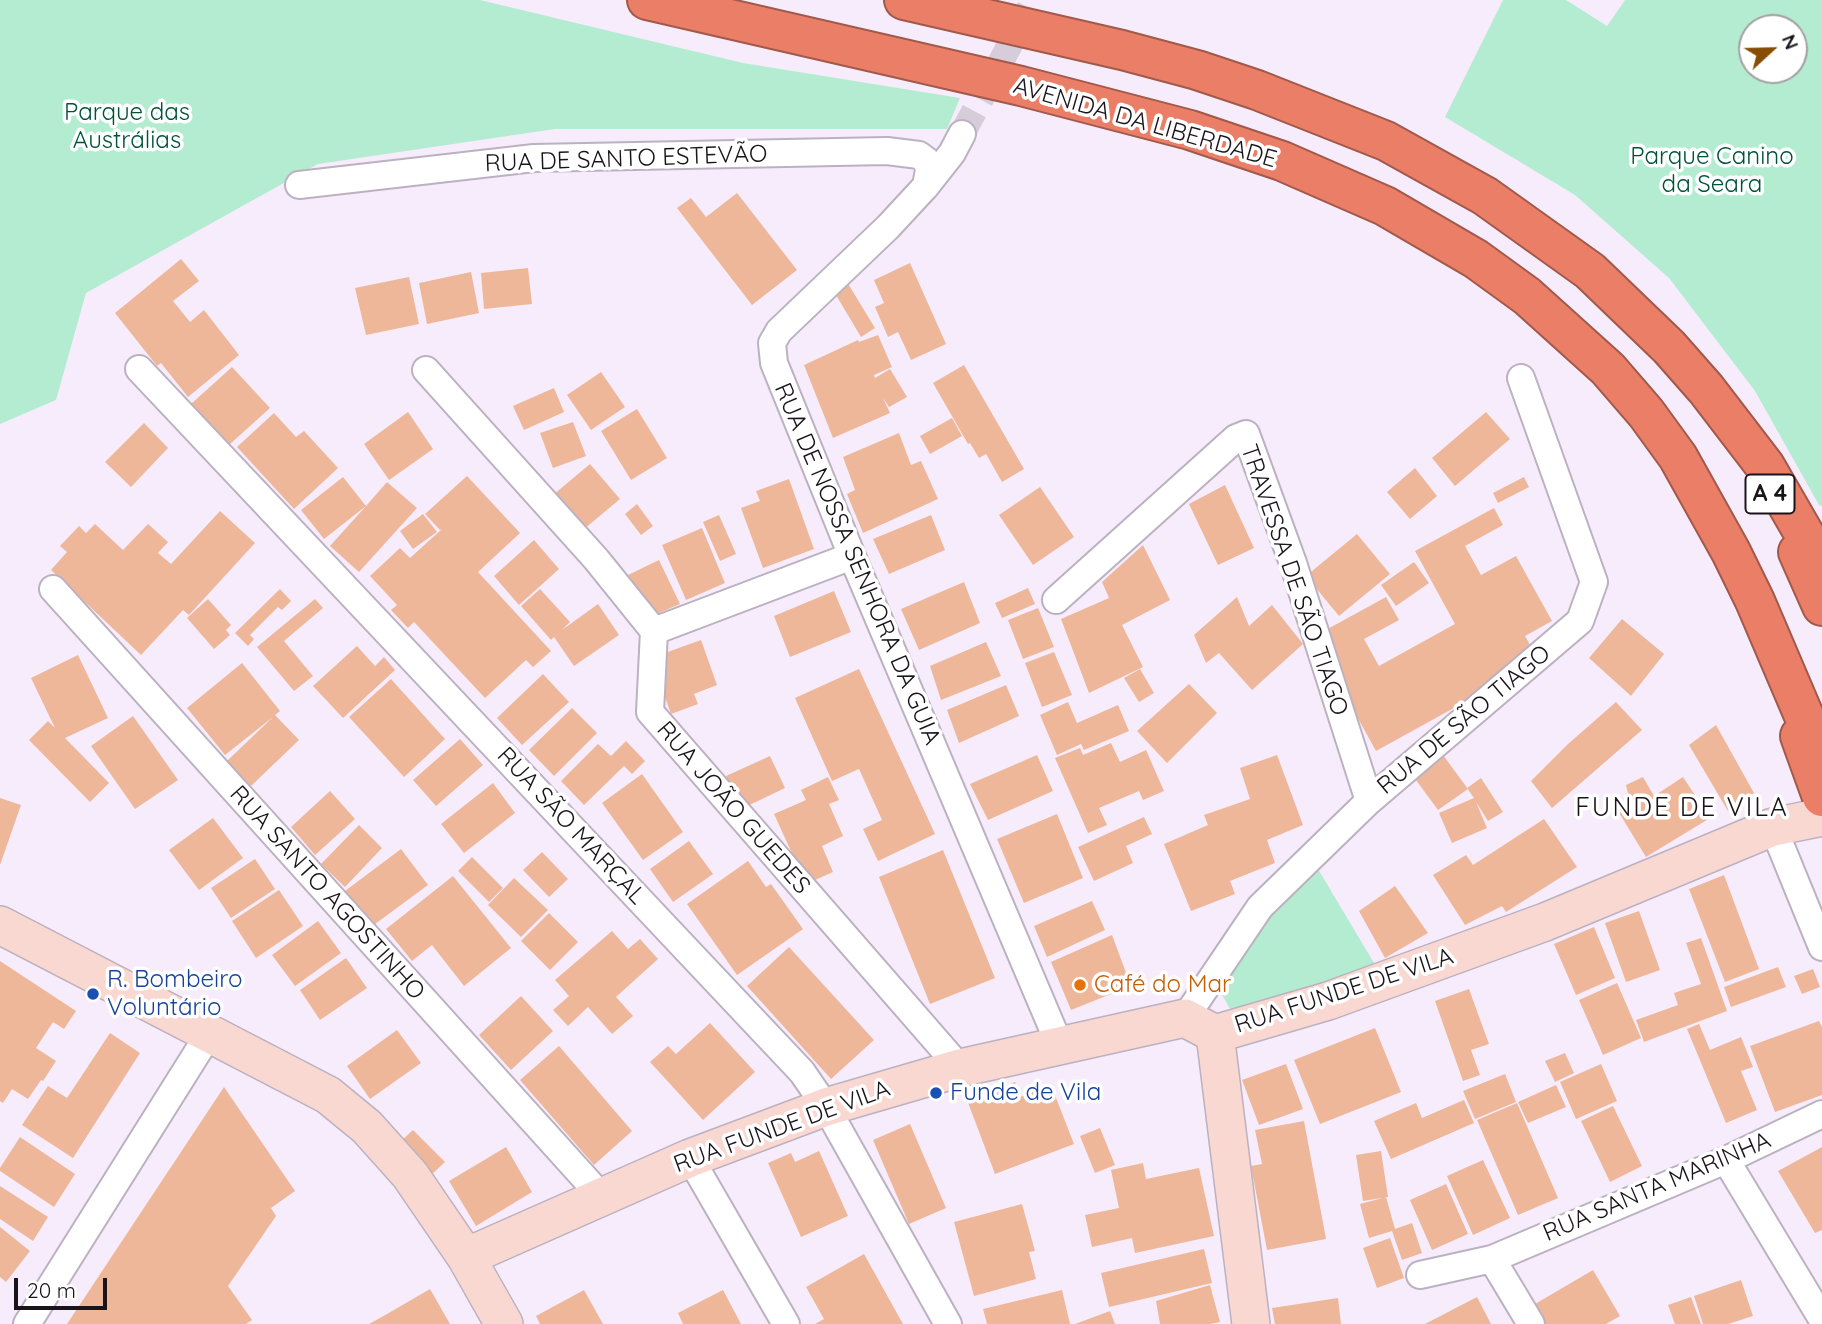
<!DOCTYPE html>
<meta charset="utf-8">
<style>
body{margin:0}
#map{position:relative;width:1822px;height:1324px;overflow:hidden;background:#f7ecfc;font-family:Quicksand,sans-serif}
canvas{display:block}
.north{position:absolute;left:1738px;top:14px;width:70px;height:70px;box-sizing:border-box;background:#fff;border:2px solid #a3a1a3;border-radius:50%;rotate:68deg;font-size:19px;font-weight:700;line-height:28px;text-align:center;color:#181419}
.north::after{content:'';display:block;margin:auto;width:24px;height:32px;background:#874d04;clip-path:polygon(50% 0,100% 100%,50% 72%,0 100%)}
.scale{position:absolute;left:14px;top:1278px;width:93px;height:32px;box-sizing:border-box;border:4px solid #181419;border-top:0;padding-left:9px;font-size:21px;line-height:24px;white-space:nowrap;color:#181419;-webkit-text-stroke:5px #fff;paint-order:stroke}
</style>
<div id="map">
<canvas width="1822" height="1324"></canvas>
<div class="north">N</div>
<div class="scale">20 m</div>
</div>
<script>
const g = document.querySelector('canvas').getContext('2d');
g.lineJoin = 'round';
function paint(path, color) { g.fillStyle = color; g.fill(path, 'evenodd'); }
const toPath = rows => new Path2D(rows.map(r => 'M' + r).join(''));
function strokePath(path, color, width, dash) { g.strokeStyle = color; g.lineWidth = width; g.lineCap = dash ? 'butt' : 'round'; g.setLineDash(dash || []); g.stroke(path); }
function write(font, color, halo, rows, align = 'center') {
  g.font = font + ' Quicksand,sans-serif'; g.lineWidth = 7; g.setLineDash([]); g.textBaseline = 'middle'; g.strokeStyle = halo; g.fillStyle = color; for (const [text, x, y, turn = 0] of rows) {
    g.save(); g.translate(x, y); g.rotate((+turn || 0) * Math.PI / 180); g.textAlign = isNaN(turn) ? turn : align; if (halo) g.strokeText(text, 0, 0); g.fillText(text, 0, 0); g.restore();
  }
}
paint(toPath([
 [0,0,480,0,743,63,960,98,947,129,555,129,318,164,86,293,56,400,0,424],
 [1503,0,1566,0,1607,26,1625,0,1822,0,1822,506,1819,505,1755,391,1669,278,1575,195,1445,117],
 [1752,28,1794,28,1794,70,1752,70],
 [1318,869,1380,973,1230,1009,1220,991,1280,901]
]), '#b4ecd1');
paint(toPath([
 [737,193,797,270,752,305,677,208,691,198,706,217],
 [181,259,199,281,173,301,190,322,204,310,239,355,188,397,161,363,157,366,115,313],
 [910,263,946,344,911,360,898,332,888,337,875,307,884,303,874,280],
 [528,268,532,304,484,309,481,273],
 [471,272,479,313,427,324,419,283],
 [409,277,419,324,366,335,355,288],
 [847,282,875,328,861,337,833,290],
 [878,335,892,367,874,375,875,378,890,369,907,397,889,407,883,398,890,413,833,438,804,365,858,340,859,342],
 [964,365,1024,469,1002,482,986,454,979,458,970,443,968,444,933,383],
 [232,367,270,408,229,445,191,404],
 [601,372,625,407,591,430,567,395],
 [554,388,564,412,524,430,513,406],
 [637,409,667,458,631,480,601,431],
 [408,412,433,449,389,480,364,444],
 [1486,412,1510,439,1455,486,1432,458],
 [274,413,296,437,304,431,338,468,294,509,237,447],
 [952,418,962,436,930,454,920,436],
 [573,422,586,456,553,468,540,433],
 [144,423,168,448,131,487,105,462],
 [899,433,911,465,921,461,938,499,863,533,847,494,855,490,843,457],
 [590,464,620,499,577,535,547,500],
 [1415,468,1437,496,1410,519,1387,492],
 [467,476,520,533,478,572,551,651,533,667,526,660,485,698,414,622,408,628,391,610,397,605,370,576,400,548,410,558,442,529,440,530,425,514],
 [343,477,366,506,387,482,417,508,359,572,330,546,366,506,324,539,301,510],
 [1524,477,1529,487,1498,503,1493,493],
 [789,479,814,549,763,568,741,508,760,501,756,491],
 [1225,485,1254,548,1218,565,1189,504],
 [1040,487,1074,537,1033,565,999,515],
 [637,504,653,526,641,535,625,514],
 [1494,508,1503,525,1465,546,1481,575,1516,556,1552,621,1525,636,1539,661,1376,751,1313,637,1386,597,1399,620,1364,639,1379,666,1455,624,1415,551],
 [220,511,255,543,189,615,183,610,141,655,51,570,67,552,60,546,79,526,86,533,95,524,123,550,148,524,168,542,158,553,171,564],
 [423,514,437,532,413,549,400,531],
 [719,515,736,554,720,561,703,522],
 [931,515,945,550,889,574,873,539],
 [702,528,725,583,686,600,662,545],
 [1357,534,1390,574,1339,616,1306,576],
 [534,540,559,569,519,605,494,576],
 [1143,545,1170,600,1122,625,1143,667,1089,693,1061,619,1109,598,1102,582],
 [659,560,680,604,645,619,626,576],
 [1414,562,1429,583,1396,606,1381,585],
 [964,582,980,623,919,650,901,609],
 [1028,588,1035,604,1002,618,995,603],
 [280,589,291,601,282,610,278,607,250,635,254,639,248,646,235,633],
 [540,589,570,622,562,630,598,604,619,635,574,666,554,637,551,640,521,606],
 [834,591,851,632,790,657,774,616],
 [1237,597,1249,626,1272,605,1303,644,1252,690,1219,653,1206,663,1194,635],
 [208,599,231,625,226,630,230,635,214,649,187,618],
 [315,599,323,608,284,641,313,676,294,691,257,647],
 [1038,608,1054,647,1023,659,1008,620],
 [1622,619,1664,654,1631,696,1589,658],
 [701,640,717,685,694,694,698,704,671,714,651,658],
 [986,642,1001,676,941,700,930,666],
 [357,646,375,666,384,657,395,670,343,718,313,686],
 [1054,652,1072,695,1042,707,1025,663],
 [78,655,108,718,65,738,109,783,90,802,29,740,48,721,55,728,31,678],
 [242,663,280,711,275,715,299,740,251,786,227,761,273,717,225,755,187,708],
 [859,669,935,834,878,861,863,829,882,820,859,769,832,781,795,698],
 [1140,669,1154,693,1139,702,1124,678],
 [543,674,569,702,522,745,497,718],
 [391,679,445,739,404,777,349,717],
 [1189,684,1217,713,1167,763,1137,731],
 [1006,685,1019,716,959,743,947,710],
 [1068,702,1077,723,1118,705,1129,731,1084,750,1081,744,1057,755,1040,715],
 [1616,702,1642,730,1552,808,1531,781,1568,744],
 [572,708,597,733,554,776,529,750],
 [133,716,178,780,135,809,91,746],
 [1716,725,1754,793,1728,811,1689,745],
 [460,739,483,765,436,806,413,780],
 [626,741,645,761,632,774,624,766,584,805,561,781,598,744,611,756],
 [1111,743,1120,762,1146,750,1164,791,1143,800,1139,791,1099,808,1107,825,1088,833,1055,758,1080,748,1083,755],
 [1037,755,1053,791,988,820,970,784],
 [1277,755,1303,825,1267,840,1275,863,1230,881,1235,894,1191,911,1164,844,1208,825,1204,815,1250,799,1240,768],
 [1443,755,1468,789,1438,810,1413,776],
 [770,756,785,788,741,809,726,776],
 [642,774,683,832,643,860,602,803],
 [828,777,839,800,829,804,843,836,822,846,833,872,806,884,774,814,806,800,801,790],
 [1643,777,1654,796,1683,777,1710,818,1646,857,1618,811,1630,802,1626,785],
 [1481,778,1503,812,1488,821,1476,802,1487,828,1452,843,1439,813,1474,798,1467,788],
 [493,783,515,813,464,853,441,824],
 [330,791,355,819,315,855,291,827],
 [0,798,21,805,0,865],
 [1057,814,1083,878,1024,903,997,839],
 [1144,817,1152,834,1126,846,1133,863,1094,881,1078,847],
 [213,818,243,858,199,890,169,850],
 [1544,819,1577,867,1506,912,1502,906,1465,925,1433,875,1466,855,1473,865],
 [359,825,382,848,345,887,321,864],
 [689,841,713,874,673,902,650,869],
 [401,849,428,885,371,927,345,891],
 [943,850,995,978,930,1004,879,877],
 [542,852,568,879,549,897,523,870],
 [472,857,503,888,489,902,458,871],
 [255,859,275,889,231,918,211,888],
 [748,861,766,887,771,884,803,929,737,975,687,904],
 [1724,875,1759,969,1725,982,1689,889],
 [453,876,511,948,464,986,432,945,412,961,386,929],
 [514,878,548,910,521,937,488,905],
 [1395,886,1428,933,1385,958,1359,911],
 [279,890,303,926,256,958,232,921],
 [1092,901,1105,930,1047,957,1034,926],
 [1639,911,1660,970,1626,982,1605,923],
 [549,913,578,942,550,970,521,941],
 [318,921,341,953,295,986,272,955],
 [1594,927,1615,978,1576,995,1554,944],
 [612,931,628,949,640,939,658,959,616,997,633,1016,612,1034,588,1007,568,1026,553,1010,569,996,555,980],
 [1112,935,1131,986,1071,1010,1051,962],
 [1701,938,1727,1011,1644,1042,1636,1020,1678,1005,1674,993,1701,984,1686,943],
 [789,947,874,1040,831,1079,747,986],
 [346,958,367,988,320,1020,300,990],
 [0,961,76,1011,64,1029,53,1022,36,1048,56,1061,43,1081,41,1080,28,1099,12,1089,3,1103,0,1101],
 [1778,967,1786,987,1731,1007,1724,987],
 [1813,969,1820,987,1802,994,1794,976],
 [1617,983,1641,1038,1603,1055,1579,1000],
 [1469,989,1489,1044,1471,1050,1480,1075,1463,1081,1435,1001],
 [521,996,553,1031,511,1070,479,1035],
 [1819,1021,1822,1027,1822,1095,1775,1112,1750,1046],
 [710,1023,755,1072,703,1120,650,1062,668,1046,676,1054],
 [1699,1024,1710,1050,1741,1037,1753,1067,1741,1071,1757,1110,1726,1123,1687,1029],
 [1375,1028,1401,1092,1320,1124,1294,1060],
 [397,1030,421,1063,370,1099,347,1066],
 [110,1033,140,1053,73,1158,22,1125,48,1086,67,1098],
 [559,1046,632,1131,594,1165,520,1080],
 [1565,1053,1574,1073,1555,1082,1545,1061],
 [1286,1064,1303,1109,1259,1125,1242,1080],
 [1601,1064,1617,1101,1576,1119,1560,1082],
 [1505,1074,1516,1102,1475,1119,1463,1091],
 [1015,1082,1020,1097,1051,1085,1074,1144,995,1174,967,1100],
 [1556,1085,1566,1107,1528,1123,1518,1102],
 [224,1087,295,1191,271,1208,276,1216,228,1286,252,1320,246,1324,67,1324],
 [1464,1100,1474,1123,1391,1159,1374,1121,1416,1103,1422,1118],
 [1517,1103,1558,1198,1518,1215,1477,1120],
 [1613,1106,1642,1166,1610,1182,1581,1121],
 [1304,1121,1326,1239,1267,1250,1251,1166,1262,1164,1255,1130],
 [910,1124,946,1208,909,1224,873,1140],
 [1100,1128,1115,1165,1095,1173,1080,1136],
 [413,1130,445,1162,430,1176,399,1143],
 [20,1137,75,1174,54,1207,0,1171,0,1168],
 [506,1147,532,1192,476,1226,449,1181],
 [1822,1147,1822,1230,1815,1233,1778,1171],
 [819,1151,848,1216,801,1237,768,1163,791,1153,795,1162],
 [1381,1151,1388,1197,1363,1201,1356,1155],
 [1483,1160,1510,1218,1473,1235,1447,1176],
 [1143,1163,1146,1179,1199,1168,1214,1236,1135,1253,1132,1238,1092,1247,1085,1215,1119,1208,1111,1170],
 [1446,1184,1468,1234,1432,1250,1410,1200],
 [0,1186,48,1217,33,1241,0,1219],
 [1386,1197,1395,1229,1412,1223,1422,1253,1402,1260,1392,1231,1369,1238,1360,1204],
 [1022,1204,1035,1251,1029,1252,1036,1279,974,1296,954,1222],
 [0,1227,30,1251,6,1282,0,1277],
 [1390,1238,1404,1278,1377,1288,1363,1248],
 [1204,1249,1212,1283,1109,1307,1101,1273],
 [864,1254,903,1324,815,1324,824,1319,806,1287],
 [1593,1270,1620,1316,1606,1324,1546,1324,1535,1304],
 [1741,1280,1753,1316,1728,1324,1703,1324,1694,1296],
 [1210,1285,1220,1322,1210,1324,1160,1324,1156,1301],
 [430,1289,450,1324,369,1324,387,1314],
 [584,1290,603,1324,540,1324,536,1316],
 [723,1290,741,1324,683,1324,678,1313],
 [1062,1290,1070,1324,987,1324,983,1309],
 [1477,1297,1491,1324,1425,1324],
 [1691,1297,1701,1324,1675,1324,1668,1305],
 [1338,1298,1341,1324,1275,1324,1272,1308],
 [1110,1311,1115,1324,1075,1324]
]), '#eeb799');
strokePath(toPath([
 [962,134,1034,0]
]), '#d6ccda', 26, [26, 13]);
const street = toPath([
 [962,134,952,153,926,186,888,227,779,331,772,343,774,363,852,556,1060,1046],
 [299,185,534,158,887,151,919,155,927,161,929,170,926,186],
 [139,369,802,1072,826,1107,948,1324],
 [426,370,596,559,654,631,650,712,960,1068],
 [53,589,601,1196],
 [1056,600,1236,438,1246,434,1293,563,1369,801],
 [654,631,852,556],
 [1773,827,1822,947],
 [1185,1018,1260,907,1369,801,1580,621,1594,582,1521,378],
 [690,1158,786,1324],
 [1726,1160,1822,1319],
 [1492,1259,1531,1324],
 [1420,1275,1492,1259,1726,1160,1822,1114],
 [27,1324,209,1034]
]);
const secondary = toPath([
 [0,925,328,1095,367,1127,410,1175,466,1257,504,1324],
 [1215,1034,1251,1324],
 [466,1257,690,1158,826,1107,960,1068,1185,1018,1215,1034,1328,1001,1545,922,1773,827,1822,817]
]);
const highway = toPath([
 [647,0,1021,86,1190,130,1282,161,1385,206,1476,259,1527,296,1608,369,1646,413,1678,457,1731,552,1755,601,1822,758],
 [904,0,1122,50,1197,70,1257,90,1386,141,1485,196,1590,271,1669,347,1706,389,1765,466,1810,544,1822,572],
 [1798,552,1822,606],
 [1800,736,1822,797]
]);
strokePath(street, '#bcb1c0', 30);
strokePath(secondary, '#bcb1c0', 40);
strokePath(highway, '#a1594b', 42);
strokePath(street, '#fff', 26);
strokePath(secondary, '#f9d8d1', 37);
strokePath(highway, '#eb7e66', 38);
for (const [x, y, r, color] of [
 [1080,985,7,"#e8710a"],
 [93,994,7,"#1a4fb4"],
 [936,1093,7,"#1a4fb4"]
]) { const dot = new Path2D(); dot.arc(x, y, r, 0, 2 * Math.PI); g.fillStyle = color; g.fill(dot); strokePath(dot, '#fff', 2.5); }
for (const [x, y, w] of [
 [1770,494,49]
]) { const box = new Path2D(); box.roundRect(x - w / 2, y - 19.5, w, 39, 5); g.fillStyle = '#fff'; g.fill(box); strokePath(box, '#181419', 2); }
write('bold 23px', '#181419', null, [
 ["A 4",1770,494]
]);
write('24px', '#005339', '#fff', [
 ["Parque das",127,113],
 ["Austrálias",127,141],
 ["Parque Canino",1712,157],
 ["da Seara",1712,185]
]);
write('24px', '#181419', '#fff', [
 ["AVENIDA DA LIBERDADE",1145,123,16],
 ["RUA DE SANTO ESTEVÃO",626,159,-2],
 ["RUA DE NOSSA SENHORA DA GUIA",857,564,67],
 ["TRAVESSA DE SÃO TIAGO",1294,580,71],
 ["RUA DE SÃO TIAGO",1464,720,-40],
 ["RUA JOÃO GUEDES",733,808,49],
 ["RUA SÃO MARÇAL",571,826,47],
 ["RUA SANTO AGOSTINHO",327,893,48],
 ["RUA FUNDE DE VILA",1344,991,-18],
 ["RUA FUNDE DE VILA",782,1127,-20],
 ["RUA SANTA MARINHA",1657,1187,-23]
]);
write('24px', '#164399', '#fff', [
 ["R. Bombeiro",107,980],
 ["Voluntário",107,1008],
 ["Funde de Vila",950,1093]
], 'left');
write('24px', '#c56008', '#fff', [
 ["Café do Mar",1094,985]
], 'left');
g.letterSpacing = '2px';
write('26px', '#181419', '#fff', [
 ["FUNDE DE VILA",1682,808]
]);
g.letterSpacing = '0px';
</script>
